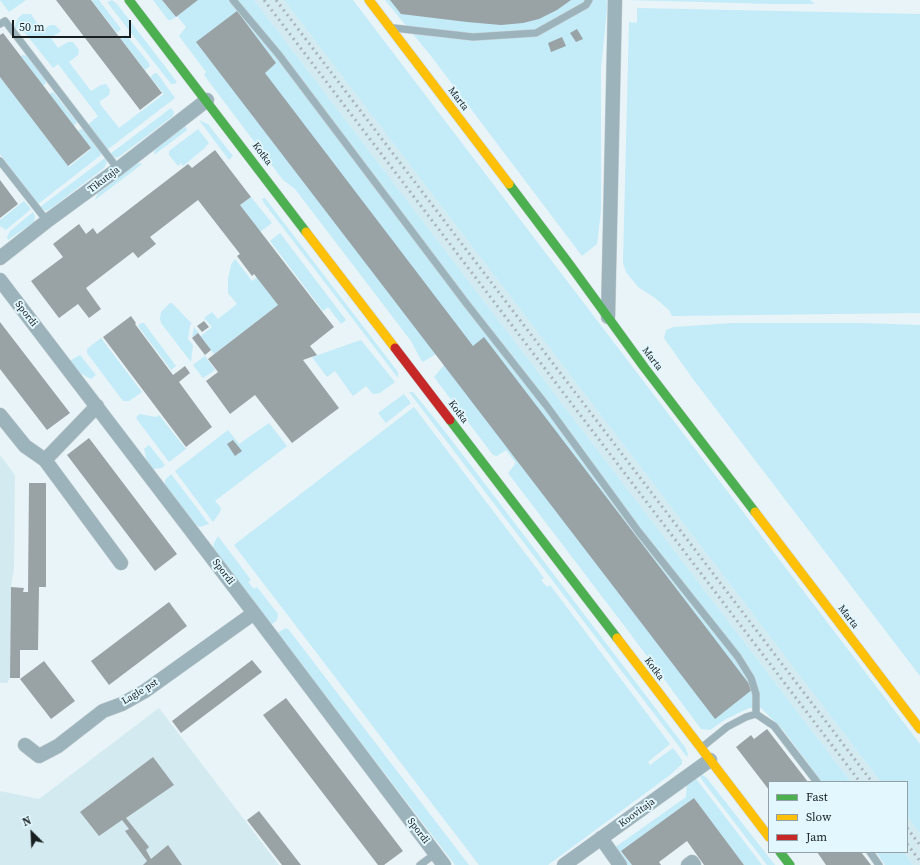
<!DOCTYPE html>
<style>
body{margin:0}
#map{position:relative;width:920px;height:865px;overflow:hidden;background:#e8f4f8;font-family:"Source Serif 4",serif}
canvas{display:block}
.legend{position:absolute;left:768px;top:781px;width:140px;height:72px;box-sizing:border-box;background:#e2f7fe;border:1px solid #91a1a6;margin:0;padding:5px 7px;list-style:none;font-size:12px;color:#171f21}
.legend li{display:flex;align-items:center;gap:8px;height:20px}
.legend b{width:20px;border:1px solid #91a1a6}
.north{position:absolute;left:12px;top:813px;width:40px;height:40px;-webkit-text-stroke:3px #e2f7fe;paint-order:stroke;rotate:336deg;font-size:11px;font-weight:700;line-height:16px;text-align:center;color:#171f21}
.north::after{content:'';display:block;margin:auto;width:14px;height:18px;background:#171f21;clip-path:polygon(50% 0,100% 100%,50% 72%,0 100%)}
.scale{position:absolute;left:12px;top:20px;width:119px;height:18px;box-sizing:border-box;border:2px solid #171f21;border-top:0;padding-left:5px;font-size:12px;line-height:14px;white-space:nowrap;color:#171f21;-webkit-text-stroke:3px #e2f7fe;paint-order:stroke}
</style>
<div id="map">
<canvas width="920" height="865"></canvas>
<ul class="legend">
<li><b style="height:5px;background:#4caf50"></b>Fast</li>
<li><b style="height:5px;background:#ffc107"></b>Slow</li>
<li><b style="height:5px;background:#c62828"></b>Jam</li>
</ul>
<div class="north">N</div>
<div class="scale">50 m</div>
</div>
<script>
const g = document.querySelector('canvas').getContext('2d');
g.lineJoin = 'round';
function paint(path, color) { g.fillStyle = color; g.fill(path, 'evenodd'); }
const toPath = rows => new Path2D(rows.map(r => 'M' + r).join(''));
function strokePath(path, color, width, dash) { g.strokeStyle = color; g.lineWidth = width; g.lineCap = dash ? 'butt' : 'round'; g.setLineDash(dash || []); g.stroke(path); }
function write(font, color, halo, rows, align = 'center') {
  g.font = font + ' "Source Serif 4",serif'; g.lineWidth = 4; g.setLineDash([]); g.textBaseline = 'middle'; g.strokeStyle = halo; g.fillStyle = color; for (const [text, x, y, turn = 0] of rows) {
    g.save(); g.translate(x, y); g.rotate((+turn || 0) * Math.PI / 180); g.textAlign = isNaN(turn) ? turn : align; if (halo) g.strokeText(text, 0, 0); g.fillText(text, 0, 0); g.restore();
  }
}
paint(toPath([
 [254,0,284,0,881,782,851,782],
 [0,455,15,475,14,569,11,587,10,678,7,683,0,683],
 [159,708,279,865,0,865,0,791,39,799],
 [907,816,920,833,920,865,913,865,904,852,907,852]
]), '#d4eaf1');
paint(toPath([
 [0,0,26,0,9,12],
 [93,0,99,0,121,29,117,33,92,1],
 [112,0,117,4,177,82,174,84,171,84,107,2],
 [153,0,162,0,176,17,171,20,168,20],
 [198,0,254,0,851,782,822,782,783,730,761,708,749,708,726,719,710,730,701,729,629,632,508,473,516,463,506,450,497,456,493,455,434,377,444,365,436,354,423,362,421,360,411,341,295,189,283,180,204,75,206,72,179,36,186,27,177,16],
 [284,0,353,0,474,159,920,744,920,833,907,816,907,782,881,782],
 [385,0,608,0,601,68,601,211,597,244,582,256,431,56],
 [628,0,810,0,815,4,772,4],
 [637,8,920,14,920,313,672,316,669,310,655,298,638,287,626,272,623,263,629,22,637,23],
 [23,14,31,14,42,31,50,25,55,25,61,31,51,38,58,48,68,42,73,42,79,50,78,55,69,62,91,91,101,85,106,84,110,90,109,95,100,101,100,104,119,128,164,94,150,77,155,73,157,73,175,98,107,150,88,125,98,116,58,64,53,68,22,29,14,28,18,18],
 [125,35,127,36,149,63,150,66,145,70,120,38],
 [23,55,27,56,45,80,46,83,43,86,21,56],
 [0,77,69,167,91,149,78,131,81,129,83,129,101,152,101,155,38,204,0,154],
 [53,92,77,122,74,126,49,94],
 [171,108,174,112,173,116,120,156,116,158,110,154],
 [199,120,208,124,233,156,229,160],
 [185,126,187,130,154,155,155,149,158,146],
 [198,129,209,143,206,146,206,147,183,166,181,163,178,166,169,155,169,151],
 [105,158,107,162,104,168,50,209,46,211,40,207],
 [140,163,142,164,95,200,98,193,136,164],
 [251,197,272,223,260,232,240,205],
 [265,198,398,372,398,378,264,203,262,199],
 [24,201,31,209,6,230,0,226,0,220],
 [33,212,35,216,34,222,8,240,7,237,10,231],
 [280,233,346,320,341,324,328,307,323,311,270,241],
 [235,259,252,281,257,277,278,305,214,354,198,334,192,337,194,327,201,336,212,327,204,318,212,312,218,319,237,304,228,293,228,279,231,265],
 [170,303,172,303,192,324,190,325,188,339,193,345,191,362,161,323,160,319,161,312],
 [141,323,144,323,176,366,171,370,138,326],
 [732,323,861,323,920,325,920,676,693,379,664,338,666,330,674,327],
 [101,338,142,392,129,401,123,401,87,353,87,349],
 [361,340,395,382,380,393,373,394,366,386,353,396,335,371,327,377,312,357],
 [80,355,96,375,91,379,80,373,70,361],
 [205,356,215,370,203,378,193,365],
 [409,392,413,392,447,434,685,747,688,754,687,757],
 [404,394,411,403,386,423,378,413],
 [414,407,544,578,541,580,547,587,550,585,670,744,648,762,650,765,673,748,682,760,682,764,670,775,548,865,479,865,234,545],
 [139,414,156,417,159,415,186,449,169,462,136,418],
 [269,423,287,446,215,501,221,508,220,512,213,522,175,471,228,430,239,444],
 [149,445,165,465,162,468,153,469,147,462,144,449],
 [171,474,209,524,200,527,192,523,165,487,165,480],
 [218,536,251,580,248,582,254,589,257,587,278,614,277,620,271,625,215,553,213,548,214,543],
 [286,628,289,630,469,865,455,865,277,633],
 [699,774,706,777,775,865,767,865,702,780],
 [694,776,762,865,744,865,694,798,622,851,632,865,618,865,614,848,686,797,687,782],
 [876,852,904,852,913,865,885,865]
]), '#c3ebf8');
paint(toPath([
 [56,0,91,0,162,93,140,110],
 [162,0,198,0,176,17],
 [390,0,571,0,557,10,539,19,523,23,501,25,467,22,401,14],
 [237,11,276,63,265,73,473,346,484,337,753,689,715,719,196,42],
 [577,29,583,39,576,42,570,33],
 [3,33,91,148,68,166,0,77,0,35],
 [562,37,566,46,551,52,548,43],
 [215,150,251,197,240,205,334,327,310,346,317,355,303,360,339,408,292,443,255,395,230,414,206,381,218,372,208,359,278,305,254,274,252,276,237,256,240,254,198,200,150,237,156,244,138,258,133,252,86,288,101,309,89,318,78,304,59,318,31,281,63,257,53,244,79,224,86,234,93,228,97,234,188,164,192,168],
 [0,180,18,204,0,218],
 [131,316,136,323,135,324,173,375,185,366,190,373,179,382,212,427,186,447,103,337],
 [204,321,209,327,202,332,197,326],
 [0,322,70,413,47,430,0,369],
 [198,333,211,350,205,355,192,338],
 [89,438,177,554,155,571,67,455],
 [233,440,242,451,235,456,227,444],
 [29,483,46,483,46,587,39,587,38,650,20,650,20,678,10,678,11,587,24,588,23,592,28,592],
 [169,602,187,626,109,685,91,661],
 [252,660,262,672,181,733,172,721],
 [44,661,75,701,51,719,20,679],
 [286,698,403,851,384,865,378,865,263,715],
 [767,729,808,782,769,782,769,790,736,747,751,735,754,739],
 [153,757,174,785,126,818,149,847,146,850,151,859,168,845,182,865,143,865,147,861,125,831,129,829,122,820,99,836,80,812],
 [694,798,744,865,704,865,687,841,659,862,661,865,632,865,621,851],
 [259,811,301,865,282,865,247,820],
 [817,852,861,852,871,865,826,865]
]), '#99a2a5');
const lane = toPath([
 [233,0,279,55,466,303,546,405,638,531,738,657,751,678,756,694,756,714],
 [0,24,5,21,118,169],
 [394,28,473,37,536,33,586,5,589,0],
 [0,161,47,221],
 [701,748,727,727,746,717,756,714,774,726,817,782],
 [870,852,879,865],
 [420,865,435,854]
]);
const street = toPath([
 [0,258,47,221,118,169,207,100],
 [0,280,254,613,444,865],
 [608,317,615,0],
 [0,415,25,446,45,460,97,406],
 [45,460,121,563],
 [25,745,39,756,58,746,103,711,122,704,145,691,254,613],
 [601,838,620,865],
 [564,865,710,760],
 [688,865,692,862,694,865]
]);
const fast = toPath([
 [129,0,306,232],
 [509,184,570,265,644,367,755,512],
 [450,420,617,638],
 [780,852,790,865]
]);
const slow = toPath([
 [369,0,509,184],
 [306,232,395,348],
 [755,512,920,729],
 [617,638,769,837]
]);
const jam = toPath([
 [395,348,450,420]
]);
strokePath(lane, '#c8d1d4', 8);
strokePath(street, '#c8d1d4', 15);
strokePath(fast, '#c8d1d4', 10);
strokePath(slow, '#c8d1d4', 10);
strokePath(jam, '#c8d1d4', 10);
strokePath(lane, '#9cb3bb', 7);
strokePath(street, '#9cb3bb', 14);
strokePath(fast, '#4caf50', 9);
strokePath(slow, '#ffc107', 9);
strokePath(jam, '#c62828', 9);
strokePath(toPath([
 [264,0,860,782],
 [276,0,872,782],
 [907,828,920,845],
 [907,844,920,861]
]), '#a7b4b9', 3, [2, 4]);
write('10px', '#171f21', '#e2f7fe', [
 ["Marta",458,99,53],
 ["Kotka",262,154,53],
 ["Tikutaja",104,180,-37],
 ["Spordi",26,314,52],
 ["Marta",652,359,53],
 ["Kotka",458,412,53],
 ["Spordi",223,572,53],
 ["Marta",848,617,53],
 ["Kotka",654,669,53],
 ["Lagle pst",140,692,-31],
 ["Koovitaja",637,813,-36],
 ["Spordi",418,831,53]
]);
</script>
